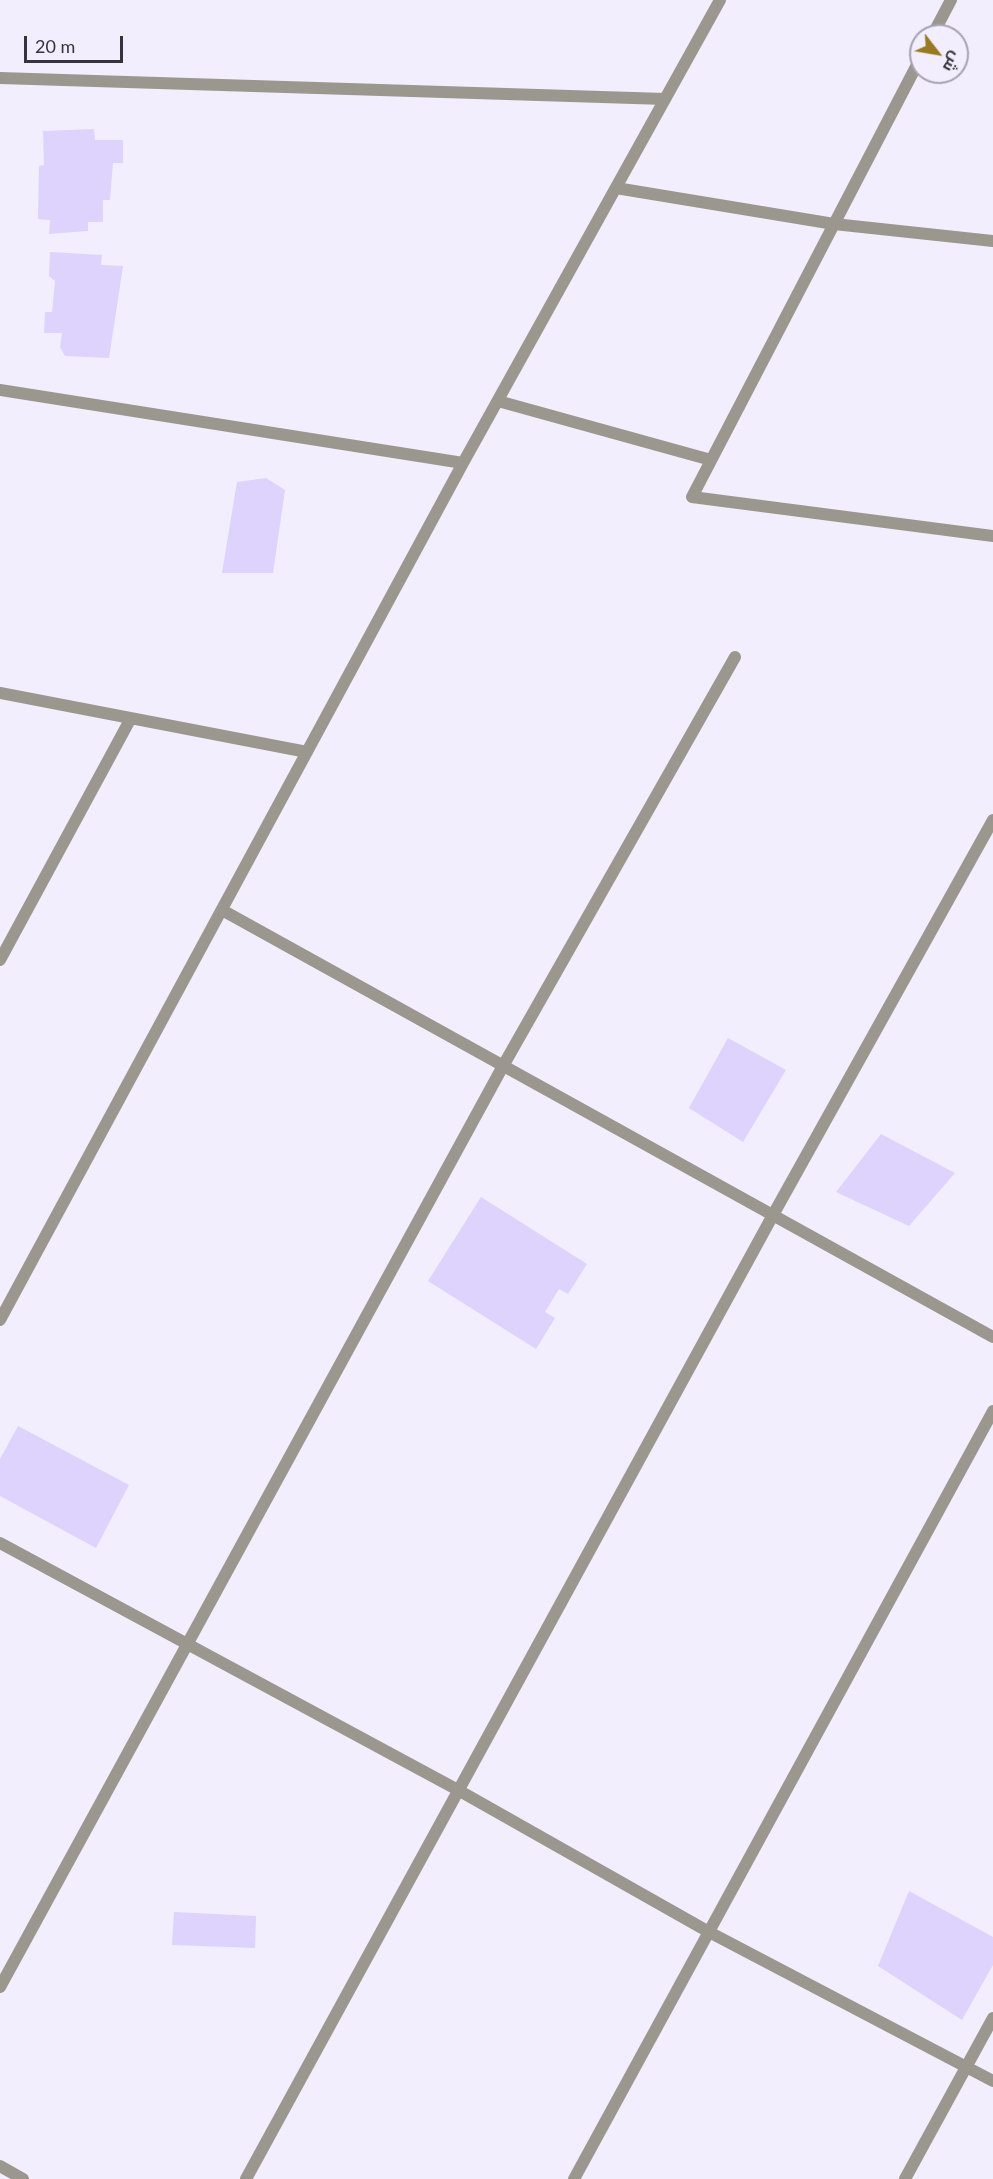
<!DOCTYPE html>
<meta charset="utf-8">
<style>
body{margin:0}
#map{position:relative;width:993px;height:2179px;overflow:hidden;background:#f2eefd;font-family:Lato,Cairo,sans-serif}
canvas{display:block}
.north{position:absolute;left:909px;top:24px;width:60px;height:60px;box-sizing:border-box;background:#f2eefd;border:2px solid #a6a3b0;border-radius:50%;rotate:121deg;font-size:16px;font-weight:700;line-height:24px;text-align:center;color:#35333c}
.north::after{content:'';display:block;margin:auto;width:21px;height:27px;background:#987a23;clip-path:polygon(50% 0,100% 100%,50% 72%,0 100%)}
.scale{position:absolute;left:24px;top:36px;width:99px;height:27px;box-sizing:border-box;border:3px solid #35333c;border-top:0;padding-left:8px;font-size:18px;line-height:21px;white-space:nowrap;color:#35333c;-webkit-text-stroke:4px #f2eefd;paint-order:stroke}
</style>
<div id="map">
<canvas width="993" height="2179"></canvas>
<div class="north">ش</div>
<div class="scale">20 m</div>
</div>
<script>
const g = document.querySelector('canvas').getContext('2d');
g.lineJoin = 'round';
function paint(path, color) { g.fillStyle = color; g.fill(path, 'evenodd'); }
const toPath = rows => new Path2D(rows.map(r => 'M' + r).join(''));
function strokePath(path, color, width, dash) { g.strokeStyle = color; g.lineWidth = width; g.lineCap = dash ? 'butt' : 'round'; g.setLineDash(dash || []); g.stroke(path); }
paint(toPath([
 [94,129,95,140,123,140,123,163,113,163,110,200,103,200,103,222,88,222,88,231,49,234,50,220,38,219,39,166,44,165,43,131],
 [50,252,102,255,101,265,123,266,109,358,65,356,60,347,62,333,44,333,45,312,52,312,55,281,49,276],
 [266,478,285,490,273,573,222,573,237,482],
 [728,1038,786,1070,743,1142,689,1108],
 [881,1134,955,1173,909,1226,836,1192],
 [481,1197,587,1264,568,1294,559,1289,545,1312,555,1318,536,1349,428,1281],
 [18,1426,129,1485,96,1548,0,1496,0,1459],
 [909,1891,993,1937,993,1965,962,2020,878,1966],
 [174,1912,256,1916,255,1948,172,1945]
]), '#ddd3fc');
strokePath(toPath([
 [932,36,951,0],
 [921,57,692,497,993,536],
 [0,78,665,99],
 [616,188,834,224,993,241],
 [0,390,463,463],
 [498,401,711,460],
 [0,693,307,752],
 [222,910,993,1337],
 [0,960,131,718],
 [0,1320,463,463,720,0],
 [0,1543,458,1790,709,1932,993,2081],
 [0,1987,503,1066,735,657],
 [0,2166,23,2179],
 [246,2179,773,1215,993,820],
 [574,2179,993,1411],
 [905,2179,993,2018]
]), '#9b978e', 12);
</script>
